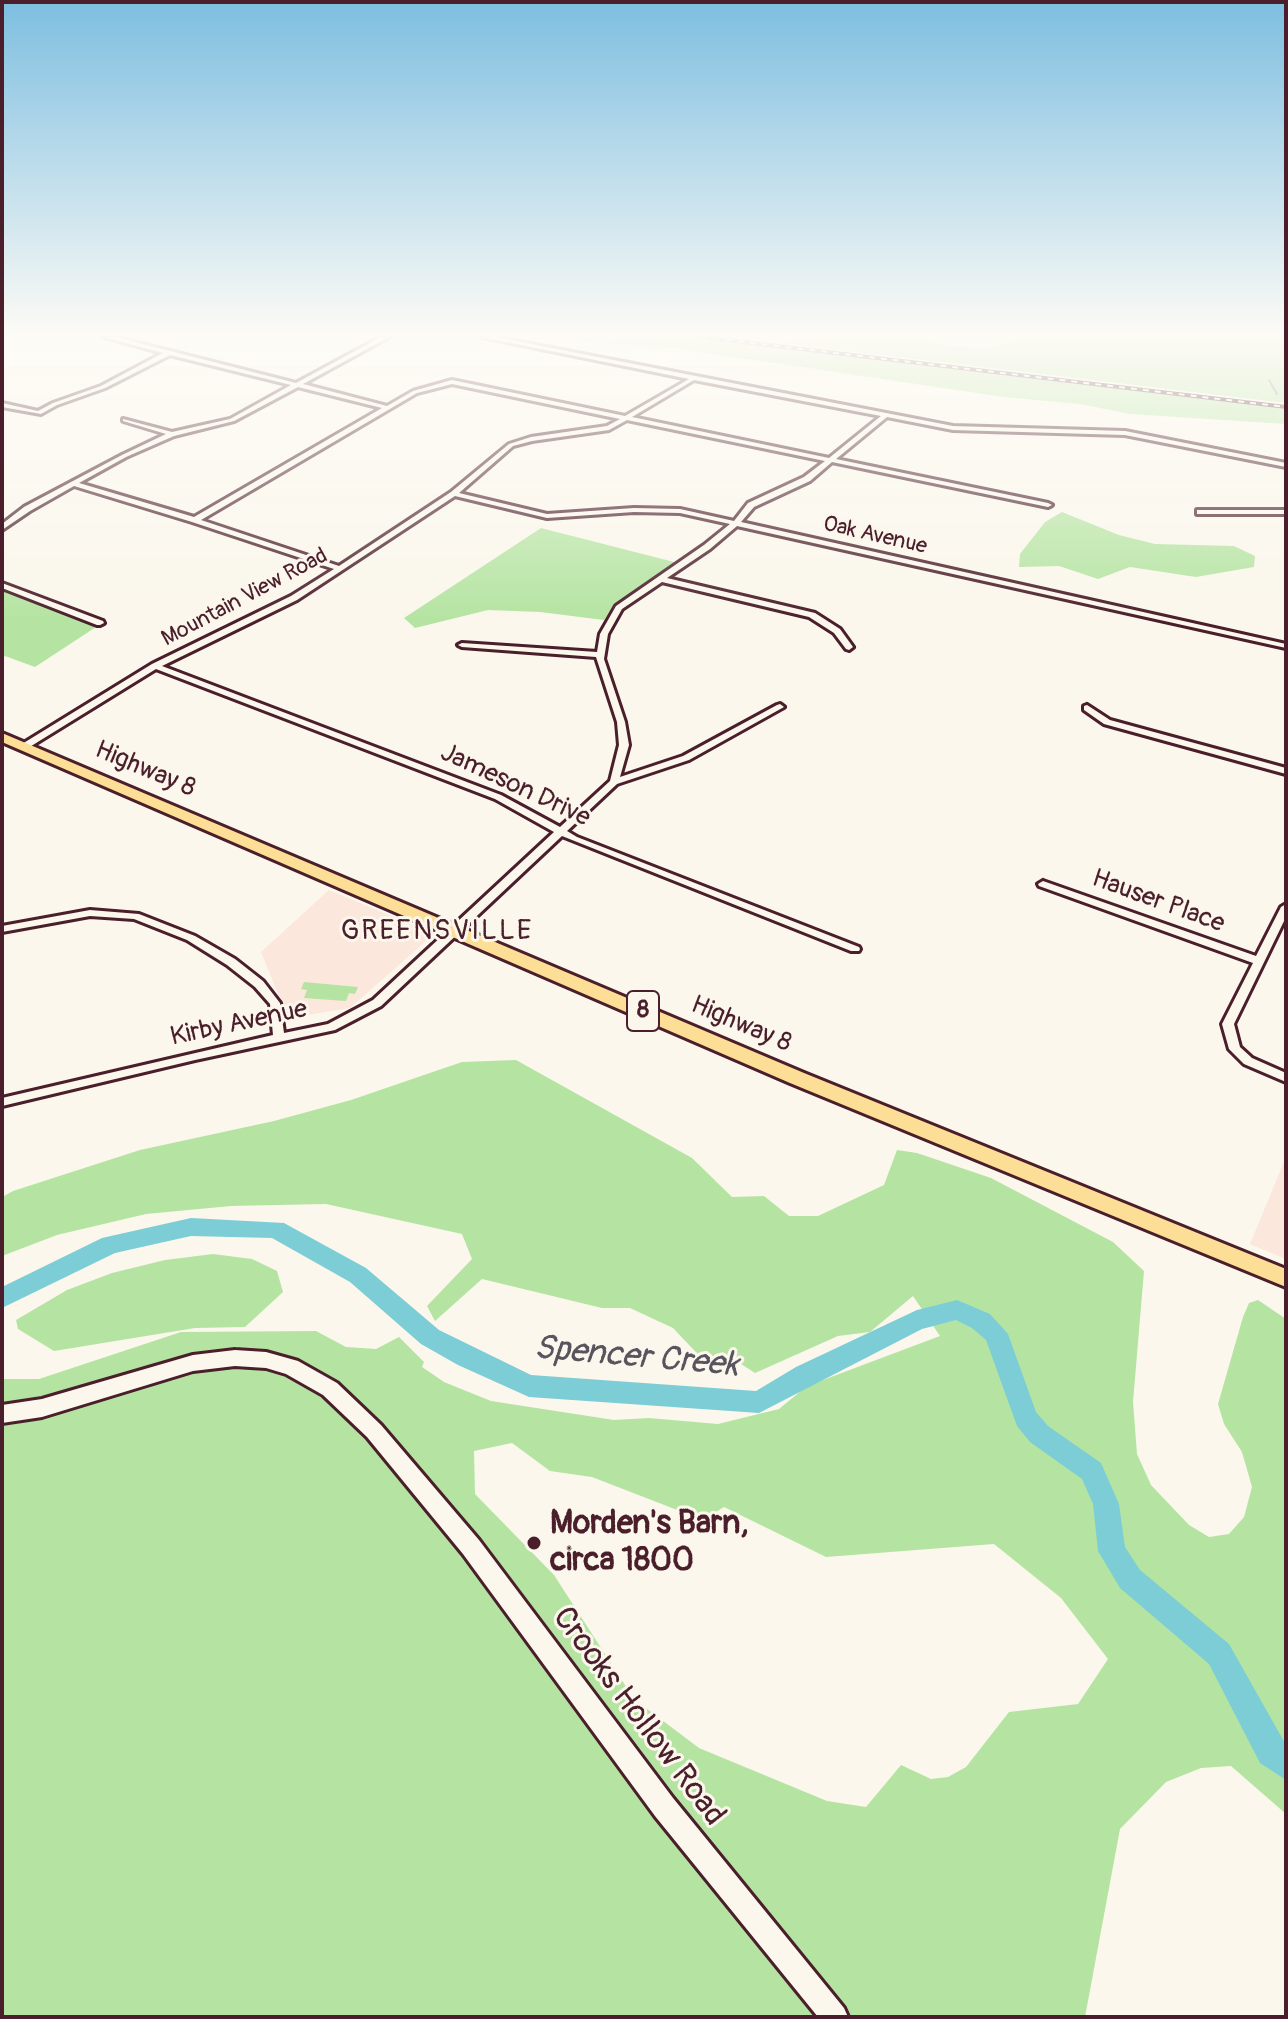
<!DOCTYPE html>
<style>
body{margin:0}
#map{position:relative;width:1288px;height:2019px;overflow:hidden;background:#fbf7ec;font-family:Pangolin,sans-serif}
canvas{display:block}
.frame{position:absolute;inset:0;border:4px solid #4a1f2b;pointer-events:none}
</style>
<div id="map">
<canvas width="1288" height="2019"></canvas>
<div class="frame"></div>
</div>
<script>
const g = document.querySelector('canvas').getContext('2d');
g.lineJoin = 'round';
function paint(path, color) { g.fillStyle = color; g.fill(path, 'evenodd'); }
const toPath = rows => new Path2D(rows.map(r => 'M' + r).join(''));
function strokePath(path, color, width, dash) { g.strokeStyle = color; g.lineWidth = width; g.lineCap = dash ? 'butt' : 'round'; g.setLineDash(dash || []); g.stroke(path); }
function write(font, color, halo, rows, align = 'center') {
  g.font = font + ' Pangolin,sans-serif'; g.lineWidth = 6; g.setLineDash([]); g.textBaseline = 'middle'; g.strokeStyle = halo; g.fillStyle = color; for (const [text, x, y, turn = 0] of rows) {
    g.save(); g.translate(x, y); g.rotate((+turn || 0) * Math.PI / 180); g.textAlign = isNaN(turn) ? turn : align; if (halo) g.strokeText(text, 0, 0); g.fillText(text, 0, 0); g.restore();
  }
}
paint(toPath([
 [329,890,434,934,350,1008,288,1018,261,952],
 [1286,1157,1286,1259,1250,1244]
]), '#fbe7db');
paint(toPath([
 [525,337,691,337,1286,409,1286,424,1130,414,1080,404,1004,397,672,348],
 [729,337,927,337,946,345,984,350,1022,337,1286,337,1286,403],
 [1062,512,1119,535,1155,544,1234,546,1255,556,1254,567,1196,577,1130,567,1098,579,1059,566,1019,567,1020,554,1045,522],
 [541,528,678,563,614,604,604,620,540,612,488,610,415,628,404,618],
 [2,588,99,625,35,667,5,656,2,658],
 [304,982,358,987,355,994,349,993,346,1001,304,998,307,990,301,989],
 [516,1060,692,1158,732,1197,764,1196,789,1216,818,1216,884,1185,897,1150,917,1153,991,1178,1113,1242,1144,1271,1133,1402,1137,1454,1151,1485,1189,1525,1209,1537,1229,1534,1244,1517,1252,1487,1242,1452,1224,1424,1218,1404,1243,1317,1249,1303,1258,1300,1286,1319,1286,1814,1231,1766,1201,1768,1166,1782,1120,1829,1085,2017,2,2017,2,1379,39,1379,181,1332,316,1331,346,1347,376,1349,399,1337,424,1362,422,1367,444,1382,491,1401,614,1420,649,1418,718,1424,779,1409,807,1386,940,1336,913,1296,870,1332,838,1336,755,1373,741,1364,711,1368,673,1328,630,1308,602,1308,482,1279,435,1321,427,1306,472,1259,462,1234,326,1204,231,1206,146,1214,57,1235,2,1256,2,1197,13,1191,140,1150,274,1121,351,1100,462,1062],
 [512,1443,550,1471,592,1477,703,1520,724,1507,826,1557,994,1544,1061,1598,1108,1659,1078,1704,1009,1712,966,1767,948,1777,931,1779,901,1765,866,1807,827,1801,699,1748,634,1699,554,1575,475,1494,474,1451],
 [213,1254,252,1259,277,1271,283,1292,245,1327,195,1328,54,1351,18,1329,16,1320,67,1290,112,1273,165,1260]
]), '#b5e4a2');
strokePath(toPath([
 [1269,380,1277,394]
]), '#688791', 2);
paint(toPath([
 [191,1218,284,1223,366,1268,439,1330,531,1375,756,1391,796,1367,917,1310,957,1300,990,1314,1008,1334,1036,1412,1048,1426,1101,1463,1119,1504,1125,1547,1140,1570,1229,1644,1286,1745,1286,1780,1260,1763,1209,1664,1120,1588,1098,1551,1093,1504,1082,1479,1030,1442,1017,1426,986,1340,972,1328,956,1320,922,1329,759,1413,529,1397,458,1365,421,1344,350,1282,272,1238,191,1236,115,1253,2,1308,2,1287,102,1238,191,1218]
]), '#7ccdd5');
const street = toPath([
 [104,337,115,337,296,383,381,337,389,337,303,384,387,406,413,391,452,380,625,416,689,379,482,337,495,337,953,426,1125,431,1286,463,1286,467,1125,435,953,430,887,417,836,459,1048,503,1052,505,1048,507,832,462,810,481,754,507,741,522,1286,644,1286,648,737,526,710,549,667,578,815,613,840,629,853,647,849,650,846,649,834,633,809,617,662,582,622,609,608,634,604,659,625,722,629,745,620,777,683,756,777,705,780,704,784,707,689,760,617,784,567,831,577,837,859,947,860,949,859,951,851,951,562,836,381,1006,335,1030,195,1060,2,1106,2,1098,273,1035,270,1004,255,987,227,965,187,940,134,919,90,916,2,932,2,926,90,910,139,914,195,936,235,959,263,981,280,1003,284,1033,328,1024,373,1000,554,832,495,799,156,669,28,748,22,748,22,744,152,664,291,596,334,569,192,522,74,486,30,511,2,530,2,524,24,507,122,455,166,434,123,421,123,419,172,432,230,419,291,385,170,355,105,388,57,405,41,414,2,407,2,403,38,411,53,403,101,386,163,353,104,337],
 [694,380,881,416,829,458,632,417,694,380],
 [452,384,620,419,607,426,531,437,509,444,451,492,339,566,201,520,417,393,452,384],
 [298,387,382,408,194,517,79,483,126,457,174,436,234,421,298,387],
 [627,420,825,461,804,477,748,503,734,521,680,509,634,508,547,514,459,493,513,446,532,441,609,430,627,420],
 [455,496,547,518,634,512,680,513,730,524,704,545,616,606,600,634,597,652,462,643,458,645,462,647,596,657,617,722,619,745,610,781,560,827,501,795,162,666,297,600,455,496],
 [1197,510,1286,510,1286,514,1197,514,1197,510],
 [2,583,103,621,104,623,100,625,97,625,2,588,2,583],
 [1087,705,1110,720,1286,768,1286,774,1104,724,1084,710,1084,706,1087,705],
 [1043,881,1256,956,1281,907,1286,904,1286,917,1234,1024,1240,1047,1252,1058,1286,1073,1286,1082,1244,1064,1229,1049,1222,1024,1253,963,1039,886,1038,884,1043,881]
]);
const secondary = toPath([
 [235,1350,266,1352,298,1361,337,1383,381,1425,479,1540,673,1798,844,2008,848,2017,818,2017,655,1816,463,1554,367,1437,323,1395,286,1374,266,1368,235,1366,193,1371,42,1417,2,1423,2,1405,42,1399,193,1355,235,1350]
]);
const primary = toPath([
 [2,733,804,1073,1286,1269,1286,1287,790,1083,2,742,2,733]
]);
strokePath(street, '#4a1f2b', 6);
strokePath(secondary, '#4a1f2b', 6);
strokePath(primary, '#4a1f2b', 6);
paint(street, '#fbf7ec');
paint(secondary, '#fbf7ec');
paint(primary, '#fdde96');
const rail = toPath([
 [702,337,1286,407]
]);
strokePath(rail, '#4a1f2b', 4);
strokePath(rail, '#fbf7ec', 2, [6]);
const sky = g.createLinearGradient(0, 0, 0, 620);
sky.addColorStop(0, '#7dbee0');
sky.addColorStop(0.54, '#fdfbf6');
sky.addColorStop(1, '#fdfbf600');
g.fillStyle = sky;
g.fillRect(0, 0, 1288, 620);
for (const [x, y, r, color] of [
 [534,1543,8,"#4a1f2b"]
]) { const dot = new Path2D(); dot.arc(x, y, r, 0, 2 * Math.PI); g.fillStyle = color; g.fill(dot); strokePath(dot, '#fbf7ec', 3); }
write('22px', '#4a1f2b', '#fbf7ec', [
 ["Oak Avenue",875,536,13],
 ["Mountain View Road",245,598,-28]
]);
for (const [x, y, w] of [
 [643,1011,32]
]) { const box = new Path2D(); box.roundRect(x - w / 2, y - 20, w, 40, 6); g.fillStyle = '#fbf7ec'; g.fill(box); strokePath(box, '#4a1f2b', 2); }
write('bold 24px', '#4a1f2b', null, [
 ["8",643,1011]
]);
write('26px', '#4a1f2b', '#fbf7ec', [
 ["Highway 8",145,770,23],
 ["Jameson Drive",515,786,25],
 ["Hauser Place",1158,902,20],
 ["Kirby Avenue",239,1024,-12],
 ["Highway 8",741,1025,23]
]);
g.letterSpacing = '2px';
write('28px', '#4a1f2b', '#fbf7ec', [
 ["GREENSVILLE",437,932]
]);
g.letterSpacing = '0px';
write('bold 32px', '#4a1f2b', '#fbf7ec', [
 ["Morden's Barn,",550,1525],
 ["circa 1800",550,1562]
], 'left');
write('32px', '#4a1f2b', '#fbf7ec', [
 ["Crooks Hollow Road",638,1717,53]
]);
write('italic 34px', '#59535e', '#fbf7ec', [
 ["Spencer Creek",636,1358,5]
]);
</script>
